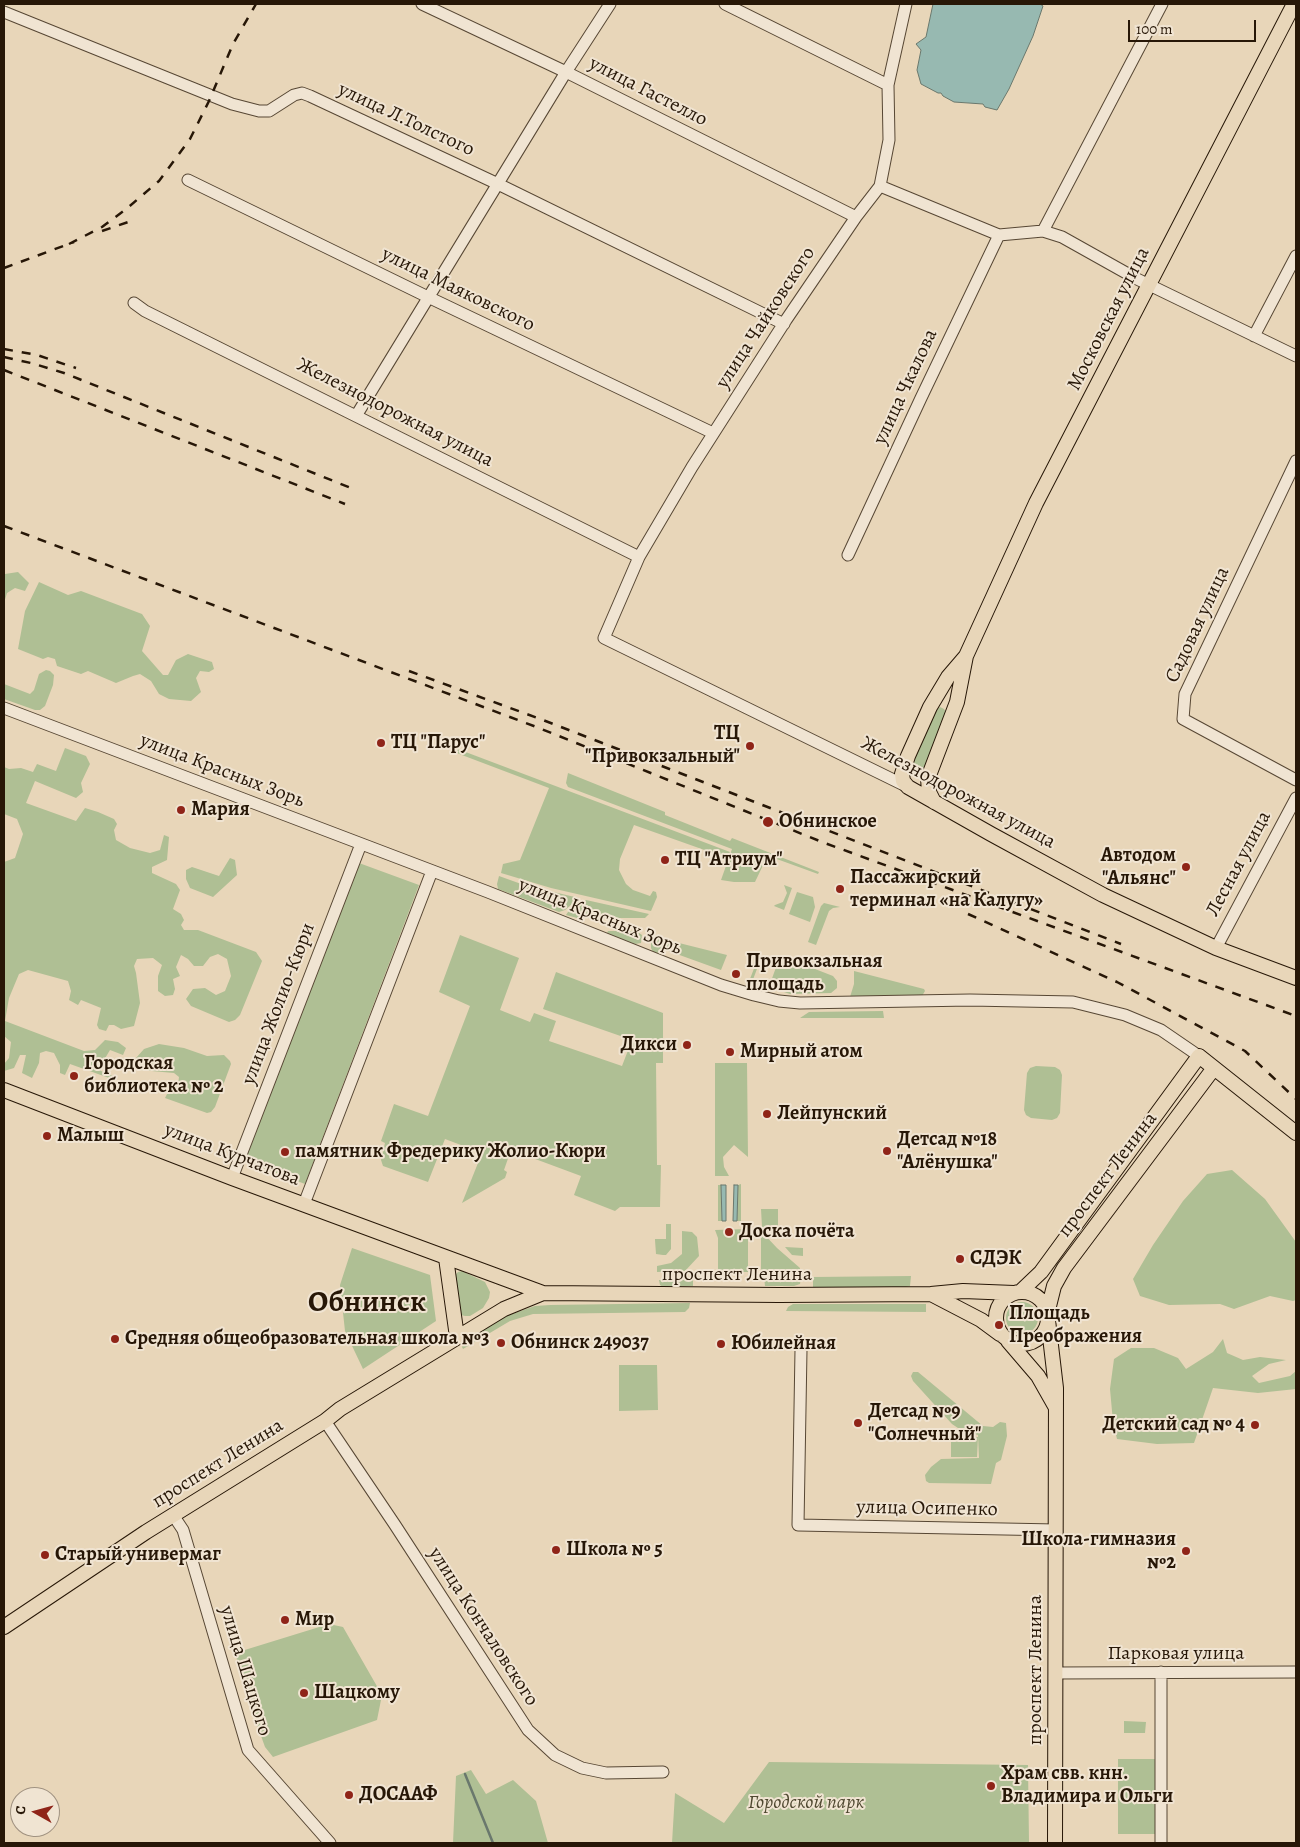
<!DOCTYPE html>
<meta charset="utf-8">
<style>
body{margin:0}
#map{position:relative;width:1300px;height:1847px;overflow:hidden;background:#e8d6b9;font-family:Alegreya,serif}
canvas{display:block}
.frame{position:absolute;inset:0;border:5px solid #271707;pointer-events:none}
.north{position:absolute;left:10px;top:1787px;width:50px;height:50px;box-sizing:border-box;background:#f0e4d2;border:1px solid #a09281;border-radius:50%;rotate:277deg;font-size:14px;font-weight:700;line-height:20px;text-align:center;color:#271707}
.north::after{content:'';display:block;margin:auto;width:18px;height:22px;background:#8f2418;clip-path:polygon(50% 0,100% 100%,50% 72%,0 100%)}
.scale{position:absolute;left:1128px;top:20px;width:128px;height:22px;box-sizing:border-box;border:2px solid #271707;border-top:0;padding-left:6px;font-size:15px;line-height:18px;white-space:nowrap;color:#271707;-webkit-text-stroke:4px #f0e4d2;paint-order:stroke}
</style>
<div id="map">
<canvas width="1300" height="1847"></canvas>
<div class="frame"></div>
<div class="north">С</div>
<div class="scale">100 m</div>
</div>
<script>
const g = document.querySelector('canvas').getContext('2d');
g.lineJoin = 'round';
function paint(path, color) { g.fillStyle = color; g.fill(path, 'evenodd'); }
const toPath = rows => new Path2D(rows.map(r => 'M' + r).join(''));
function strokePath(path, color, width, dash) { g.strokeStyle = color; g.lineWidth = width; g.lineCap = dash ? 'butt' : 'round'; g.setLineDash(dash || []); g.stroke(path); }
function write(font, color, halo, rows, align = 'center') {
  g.font = font + ' Alegreya,serif'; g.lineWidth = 4; g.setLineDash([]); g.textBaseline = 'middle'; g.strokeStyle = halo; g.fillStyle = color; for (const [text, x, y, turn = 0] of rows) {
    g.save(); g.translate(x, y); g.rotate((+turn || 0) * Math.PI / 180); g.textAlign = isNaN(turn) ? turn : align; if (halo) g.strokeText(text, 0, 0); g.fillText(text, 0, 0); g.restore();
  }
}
paint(toPath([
 [18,572,29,583,25,591,15,588,7,593,4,603,4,577,5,574],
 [39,582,68,595,81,591,142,614,150,626,142,651,163,675,168,675,176,660,188,654,212,662,214,669,209,672,200,671,196,678,201,692,191,701,169,699,159,694,151,681,140,674,133,676,116,683,88,671,81,674,57,666,55,659,48,657,43,659,18,649,25,611],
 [46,670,50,671,54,675,53,685,45,706,40,710,35,710,4,699,4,684,30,694,34,690,39,674],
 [940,707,944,709,946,712,923,773,919,776,914,776,910,773,909,768,937,709],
 [65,748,86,756,90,764,81,783,83,792,76,798,35,781,26,803,76,821,85,808,98,812,114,819,117,824,114,830,116,840,130,848,150,853,160,850,164,835,169,837,167,860,152,867,152,873,176,884,180,890,173,909,181,914,184,920,181,925,184,930,198,930,256,952,262,961,240,1015,235,1020,229,1022,191,1006,186,999,193,989,205,988,216,995,225,991,231,976,227,959,218,954,210,957,203,966,194,966,188,959,181,955,176,967,180,976,173,979,175,989,173,995,165,996,158,991,158,976,162,965,153,958,137,959,134,966,136,973,140,1003,134,1026,121,1029,114,1025,109,1025,106,1031,99,1029,97,1025,101,1008,81,1000,78,1005,69,1000,71,991,68,981,28,970,19,974,9,998,5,1021,84,1051,95,1050,105,1040,118,1042,126,1048,123,1055,110,1050,104,1060,98,1063,101,1071,113,1076,112,1079,70,1064,65,1075,60,1073,60,1065,54,1053,46,1051,40,1053,39,1063,32,1078,22,1073,26,1055,20,1055,14,1068,4,1071,4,1064,9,1058,11,1042,4,1036,4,862,15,858,23,834,17,819,4,814,4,767,9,769,21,768,33,772,37,764,56,771],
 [455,748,730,852,727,858,634,825,620,859,619,870,626,884,633,890,650,896,653,891,656,892,657,897,651,911,551,888,501,873,503,864,520,860,549,788,454,752],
 [568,773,665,812,665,815,730,841,732,838,819,872,818,874,774,858,773,860,768,858,765,861,755,882,734,882,721,880,732,849,568,787,566,783],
 [230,858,235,860,237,875,213,897,190,888,186,879,186,870,192,867,219,876],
 [359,863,419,885,305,1184,245,1161],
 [499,876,524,885,579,898,565,910,559,912,498,889,497,884],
 [784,885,792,888,784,910,774,906,775,905,783,902,787,893],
 [797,892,813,897,815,907,810,922,789,914],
 [583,900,586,900,649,914,645,918,577,918,566,915,570,909],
 [824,903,840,907,833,908,829,911,816,945,808,942,821,906],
 [608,931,636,931,642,935,641,943,635,944,607,933],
 [460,935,519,958,500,1010,530,1022,534,1013,556,1021,549,1041,622,1066,632,1040,543,1009,556,972,663,1013,663,1063,656,1063,657,1165,661,1165,660,1207,620,1207,615,1211,574,1195,581,1176,511,1150,504,1170,507,1172,505,1178,462,1203,482,1153,445,1139,428,1182,383,1166,381,1160,385,1143,381,1141,394,1104,428,1116,470,1006,439,992],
 [659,938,727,955,721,970,663,949,660,953,653,952,651,948,651,943,653,939],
 [755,957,761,958,751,985,748,984,755,966],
 [779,959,797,962,833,976,837,981,837,988,831,993,790,994,772,988,770,984],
 [854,971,924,989,925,991,922,996,850,997,854,984],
 [883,1011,884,1018,800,1018,809,1012],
 [159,1044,184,1048,207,1056,224,1055,230,1061,231,1064,215,1107,211,1112,207,1113,165,1098,168,1092,173,1090,178,1085,179,1077,174,1073,140,1070,135,1066,136,1058,144,1049],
 [715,1063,747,1063,748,1157,734,1145,723,1157,724,1167,729,1176,715,1176],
 [1036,1066,1055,1067,1060,1070,1062,1075,1060,1113,1057,1118,1052,1120,1031,1118,1026,1115,1024,1110,1027,1073,1030,1068],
 [1232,1170,1265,1199,1296,1242,1296,1300,1293,1301,1270,1296,1234,1309,1220,1304,1169,1305,1140,1296,1133,1279,1153,1245,1183,1201,1207,1174],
 [741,1184,741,1221,737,1221,738,1185],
 [718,1185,721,1185,722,1221,718,1221],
 [761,1209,778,1209,778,1239,762,1227],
 [666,1224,671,1224,671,1249,666,1255,663,1255,656,1254,655,1240,655,1239,666,1239],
 [748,1229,748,1272,718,1272,718,1238,715,1230],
 [682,1231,692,1232,697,1237,699,1256,685,1271,657,1272,657,1266,671,1263,682,1254],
 [761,1232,763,1233,777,1248,800,1268,800,1271,761,1272],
 [785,1247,803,1248,803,1256,792,1255],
 [352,1248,430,1275,436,1321,363,1369,345,1331,340,1285],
 [462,1271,485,1282,490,1292,489,1298,483,1308,470,1316,465,1316,461,1315,459,1311,456,1281,455,1275,458,1272],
 [911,1276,910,1286,906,1287,813,1287,813,1277],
 [764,1277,801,1277,800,1284,794,1286,765,1286],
 [659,1280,693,1280,693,1286,663,1287,660,1285],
 '1006 1318a16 16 0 1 1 32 0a16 16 0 1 1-32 0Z',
 [690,1303,689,1308,685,1312,533,1314,510,1321,463,1349,462,1347,462,1344,506,1316,535,1306,550,1305],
 [793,1304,926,1304,926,1312,786,1311,788,1307],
 [1223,1339,1227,1353,1243,1360,1260,1357,1286,1360,1269,1364,1252,1376,1259,1383,1290,1376,1296,1371,1296,1389,1258,1393,1213,1388,1194,1443,1157,1444,1117,1439,1113,1422,1110,1389,1114,1359,1131,1348,1154,1348,1178,1358,1186,1369,1213,1352],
 [619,1365,657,1365,658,1410,619,1411],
 [913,1372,918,1372,983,1426,993,1427,1000,1422,1006,1423,1007,1436,1001,1460,996,1463,991,1484,929,1483,926,1481,925,1475,931,1467,941,1459,979,1458,978,1435,961,1430,952,1424,913,1381,911,1376],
 [951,1436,978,1437,977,1457,951,1457],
 [329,1624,343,1627,382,1695,377,1720,273,1757,265,1747,251,1708,235,1653],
 [1124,1721,1146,1722,1145,1733,1124,1733],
 [1118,1759,1156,1759,1156,1834,1118,1834],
 [769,1762,1028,1765,1029,1843,672,1843,675,1793,724,1823],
 [471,1770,486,1794,513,1780,536,1801,548,1843,453,1843,456,1776]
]), '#afbf94');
const water = toPath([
 [933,4,1040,4,1043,6,1033,36,1009,89,997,110,985,107,983,104,954,102,943,96,941,93,938,93,921,84,917,70,921,50,916,44,926,37,933,4],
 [721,1185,726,1185,726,1221,722,1221,721,1185],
 [734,1185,738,1185,737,1221,733,1221,734,1185]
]);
paint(water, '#97b9b1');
strokePath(water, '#6a786d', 1);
strokePath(toPath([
 [465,1774,493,1843]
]), '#6a786d', 2.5);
const minor = toPath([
 [422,4,566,72,856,217],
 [725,4,888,85],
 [906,4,888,85,889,140,880,186,856,217,786,320,692,467,639,557,604,638,908,787],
 [4,12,232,104,259,111,269,111,294,95,302,93,310,96,498,184,784,324],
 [188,180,428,297,713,433],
 [880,186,999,235,1043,231,1062,237,1137,279,1296,356],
 [1043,231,1162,4],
 [134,303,145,311,639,557],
 [1254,336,1296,256],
 [356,416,566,72,610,4],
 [1296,461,1185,694,1183,719,1296,780],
 [848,555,921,398,999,235],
 [4,708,488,892,721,985,754,995,779,1001,800,1003,970,1000,1073,1002,1125,1015,1161,1030,1199,1056],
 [1216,948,1296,798],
 [232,1178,361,844],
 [304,1204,432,871],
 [801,1350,798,1525,1056,1530],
 [325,1421,395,1525,528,1730,555,1755,582,1768,606,1773,663,1772],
 [173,1515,183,1530,248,1750,330,1843],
 [1056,1673,1296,1672],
 [1161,1843,1161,1672]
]);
const major = toPath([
 [1294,4,1036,503,966,656,948,677,930,707,908,756,902,774,903,781,908,787,991,834,1103,895,1216,948,1296,978],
 [934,802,929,792,928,778,957,702,966,656],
 [4,1090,232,1178,543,1293,779,1295,931,1294,963,1291,1014,1293],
 [446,1258,457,1337],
 [1020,1292,1041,1272,1199,1056,1296,1133],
 '996 1318a26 26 0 1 1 52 0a26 26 0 1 1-52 0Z',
 [931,1294,981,1320,1000,1334],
 [1047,1314,1054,1286,1064,1268,1214,1068],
 [1048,1320,1056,1388,1055,1843],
 [1008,1341,1038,1376,1055,1406],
 [4,1627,146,1532,325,1421,340,1409,504,1309,543,1293]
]);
strokePath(minor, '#574734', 13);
strokePath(major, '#271707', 16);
strokePath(minor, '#f0e4d2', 11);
strokePath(major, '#e8d6b9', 14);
strokePath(toPath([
 [102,231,131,221],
 [69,244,102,227,125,210,159,181,190,139,209,101,233,44,256,4],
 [4,268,74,242],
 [4,349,37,355,76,368],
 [4,357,31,363,64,373,351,488],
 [4,370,345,504],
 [4,526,539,728,822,842,1296,1016],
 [409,671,543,720,1121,944],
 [968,914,1117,982,1245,1051,1296,1099]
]), '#271707', 2.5, [9, 9]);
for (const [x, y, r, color] of [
 [381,743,5,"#8f2418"],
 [750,746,5,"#8f2418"],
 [181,810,5,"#8f2418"],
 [768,822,6,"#8f2418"],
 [665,860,5,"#8f2418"],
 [1186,867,5,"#8f2418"],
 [840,889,5,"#8f2418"],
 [736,974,5,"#8f2418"],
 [687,1045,5,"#8f2418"],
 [730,1052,5,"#8f2418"],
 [74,1076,5,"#8f2418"],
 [767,1114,5,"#8f2418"],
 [47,1136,5,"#8f2418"],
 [887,1151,5,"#8f2418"],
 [285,1152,5,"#8f2418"],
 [729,1232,5,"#8f2418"],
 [960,1259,5,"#8f2418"],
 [999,1325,5,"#8f2418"],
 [115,1339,5,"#8f2418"],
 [501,1343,5,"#8f2418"],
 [721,1344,5,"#8f2418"],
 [858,1423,5,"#8f2418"],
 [1255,1425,5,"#8f2418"],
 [556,1550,5,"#8f2418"],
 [1186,1551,5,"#8f2418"],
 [45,1555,5,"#8f2418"],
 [285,1620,5,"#8f2418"],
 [304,1693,5,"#8f2418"],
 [991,1786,5,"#8f2418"],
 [349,1795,5,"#8f2418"]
]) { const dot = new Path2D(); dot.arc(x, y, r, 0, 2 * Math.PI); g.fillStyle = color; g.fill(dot); strokePath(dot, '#f0e4d2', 2); }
write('20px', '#271707', '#f0e4d2', [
 ["улица Гастелло",648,92,27],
 ["улица Л.Толстого",406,120,25],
 ["улица Маяковского",458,290,26],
 ["улица Чайковского",766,318,-57],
 ["Московская улица",1109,319,-63],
 ["улица Чкалова",906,387,-65],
 ["Железнодорожная улица",395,413,27],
 ["Садовая улица",1198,625,-65],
 ["улица Красных Зорь",222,771,21],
 ["Железнодорожная улица",958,793,28],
 ["Лесная улица",1239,864,-62],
 ["улица Красных Зорь",600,917,22],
 ["улица Жолио-Кюри",279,1004,-69],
 ["улица Курчатова",232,1155,21],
 ["проспект Ленина",1108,1175,-53],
 ["проспект Ленина",737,1275],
 ["проспект Ленина",218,1464,-32],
 ["улица Осипенко",927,1509,1],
 ["улица Кончаловского",483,1627,57],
 ["Парковая улица",1176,1654],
 ["проспект Ленина",1036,1670,-90],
 ["улица Шацкого",245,1671,73]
]);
write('bold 20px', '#271707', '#f0e4d2', [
 ["ТЦ",740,734,"right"],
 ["\"Привокзальный\"",740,757,"right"],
 ["ТЦ \"Парус\"",391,743],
 ["Мария",191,810],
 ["Обнинское",779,822],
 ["Автодом",1176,856,"right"],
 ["\"Альянс\"",1176,879,"right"],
 ["ТЦ \"Атриум\"",675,860],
 ["Пассажирский",850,878],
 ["терминал «на Калугу»",850,901],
 ["Привокзальная",746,962],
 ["площадь",746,985],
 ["Дикси",677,1045,"right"],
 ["Мирный атом",740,1052],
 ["Городская",84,1064],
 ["библиотека № 2",84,1087],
 ["Лейпунский",777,1114],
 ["Малыш",57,1136],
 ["Детсад №18",897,1140],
 ["\"Алёнушка\"",897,1163],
 ["памятник Фредерику Жолио-Кюри",295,1152],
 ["Доска почёта",739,1232],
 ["СДЭК",970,1259],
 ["Площадь",1009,1314],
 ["Преображения",1009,1337],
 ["Средняя общеобразовательная школа №3",125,1339],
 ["Обнинск 249037",511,1343],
 ["Юбилейная",731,1344],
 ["Детсад №9",868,1412],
 ["\"Солнечный\"",868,1435],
 ["Детский сад № 4",1245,1425,"right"],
 ["Школа-гимназия",1176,1540,"right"],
 ["№2",1176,1563,"right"],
 ["Школа № 5",566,1550],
 ["Старый универмаг",55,1555],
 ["Мир",295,1620],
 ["Шацкому",314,1693],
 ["Храм свв. кнн.",1001,1774],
 ["Владимира и Ольги",1001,1797],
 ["ДОСААФ",359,1795]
], 'left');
write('italic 20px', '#504931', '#f0e4d2', [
 ["Городской парк",806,1803]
]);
write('bold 30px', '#271707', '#f0e4d2', [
 ["Обнинск",367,1304]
]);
</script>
